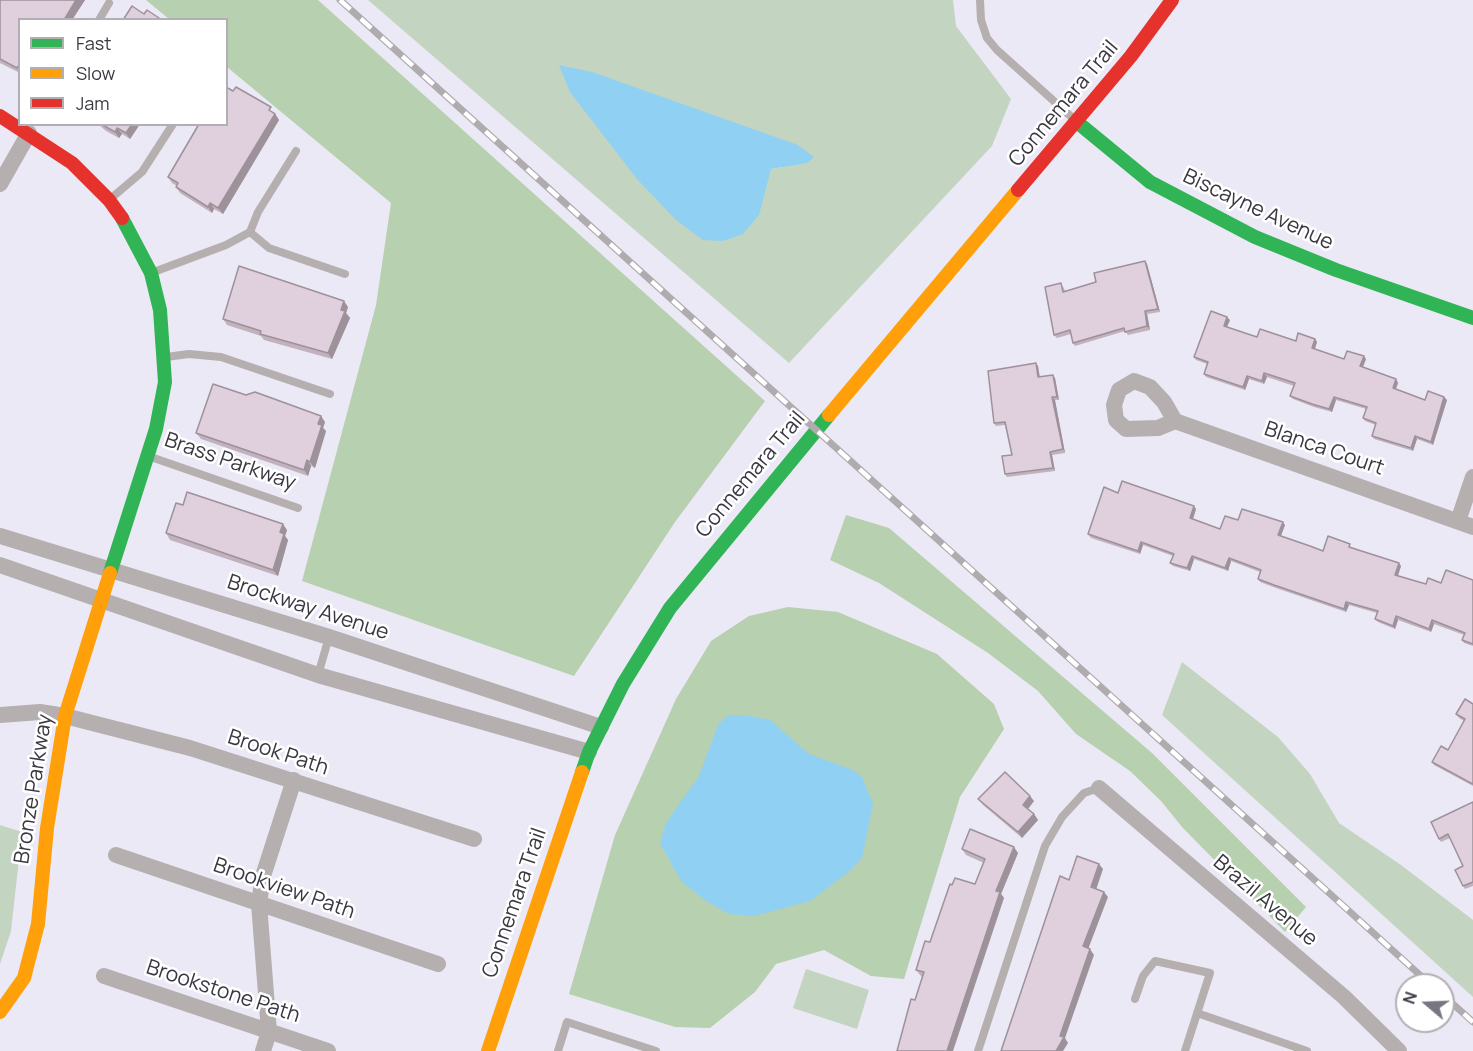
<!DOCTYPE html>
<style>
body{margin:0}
#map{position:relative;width:1473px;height:1051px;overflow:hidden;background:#ece9f6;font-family:Manrope,sans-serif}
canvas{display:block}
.legend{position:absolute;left:18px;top:18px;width:210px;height:108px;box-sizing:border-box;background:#fff;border:2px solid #b0afb3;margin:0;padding:8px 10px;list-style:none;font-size:18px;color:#3a3841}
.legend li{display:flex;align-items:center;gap:12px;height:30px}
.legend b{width:30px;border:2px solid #b0afb3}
.north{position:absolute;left:1395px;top:973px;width:60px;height:60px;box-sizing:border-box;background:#fff;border:2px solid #b0afb3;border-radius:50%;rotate:289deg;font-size:16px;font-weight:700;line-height:24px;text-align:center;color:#3a3841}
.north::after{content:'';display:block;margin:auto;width:21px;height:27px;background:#787680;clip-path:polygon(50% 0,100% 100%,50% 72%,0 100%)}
</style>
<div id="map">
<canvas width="1473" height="1051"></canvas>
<ul class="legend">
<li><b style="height:8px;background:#30b455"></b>Fast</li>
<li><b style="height:8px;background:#ff9f0a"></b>Slow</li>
<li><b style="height:8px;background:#e5322d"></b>Jam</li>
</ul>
<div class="north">N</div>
</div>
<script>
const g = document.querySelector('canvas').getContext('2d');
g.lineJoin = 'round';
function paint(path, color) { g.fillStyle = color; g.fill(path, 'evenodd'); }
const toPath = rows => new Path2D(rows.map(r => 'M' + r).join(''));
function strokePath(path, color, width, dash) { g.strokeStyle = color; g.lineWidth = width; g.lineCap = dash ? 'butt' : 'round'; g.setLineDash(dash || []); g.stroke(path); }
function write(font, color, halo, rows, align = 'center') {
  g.font = font + ' Manrope,sans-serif'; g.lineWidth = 5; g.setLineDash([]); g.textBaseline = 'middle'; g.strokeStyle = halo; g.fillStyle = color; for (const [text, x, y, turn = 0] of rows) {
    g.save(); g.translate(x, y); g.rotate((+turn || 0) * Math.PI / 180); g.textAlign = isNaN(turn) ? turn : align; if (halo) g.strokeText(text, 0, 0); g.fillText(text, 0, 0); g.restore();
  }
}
paint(toPath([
 [368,0,953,0,956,26,1011,99,992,146,789,363],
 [592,72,783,167,771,169,768,178],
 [1182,662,1278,737,1310,774,1339,823,1401,865,1473,920,1473,997,1162,715],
 [0,825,22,832,11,931,0,964],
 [806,969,869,990,857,1029,793,1008]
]), '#c3d4c1');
paint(toPath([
 [146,0,318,0,765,401,675,522,574,676,302,581,376,305,391,203,227,67,226,20,169,19],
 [846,515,889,528,1152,753,1306,907,1285,932,1182,827,1161,801,1130,771,1076,734,1038,691,988,653,879,583,830,560],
 [788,607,838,612,937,654,994,704,1004,729,960,797,904,979,871,976,824,950,776,964,755,992,710,1028,675,1027,569,994,615,835,676,699,711,641,749,616]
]), '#b7d0b0');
paint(toPath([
 [559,65,592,72,798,145,814,157,807,163,771,169,759,215,743,234,723,241,703,240,676,220,637,179,570,92],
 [728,715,745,715,770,720,809,754,853,770,862,777,873,804,862,858,851,870,810,901,754,916,729,914,706,901,681,881,660,843,666,823,699,776,718,725]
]), '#90d0f2');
strokePath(toPath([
 [980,0,981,20,987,38,997,50,1075,120],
 [99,20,109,3],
 [109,200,142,172,173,124],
 [250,232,269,248,345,274],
 [151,273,226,245,250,232,258,212,296,151],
 [166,357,189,354,221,357,330,394],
 [148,456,298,508],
 [318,675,329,637],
 [1135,999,1143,976,1155,961,1210,973,1185,1051],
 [1197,1013,1307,1051],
 [558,1051,567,1022,656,1051],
 [978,1051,1045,846,1062,817,1084,793,1099,788]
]), '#b5afaf', 8);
strokePath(toPath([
 [0,184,29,133],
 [1175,421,1158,428,1126,429,1116,420,1114,405,1119,390,1134,381,1150,387,1164,402,1175,421,1473,527],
 [1458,521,1473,477],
 [0,536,329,637,601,727],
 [0,565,318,675,589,752],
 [0,715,40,712,65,716,190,748,474,839],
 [1099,788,1344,997,1399,1051],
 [116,855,438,964],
 [104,976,328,1051],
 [263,1051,269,1032,259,904,263,876,294,780]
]), '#b5afaf', 16);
strokePath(toPath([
 [1077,122,1150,182,1255,237,1336,270,1473,318],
 [110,573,156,429,165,382,160,310,151,273,122,218],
 [582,772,589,752,623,684,670,608,829,415]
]), '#30b455', 14);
strokePath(toPath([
 [829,415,1018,190],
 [0,1012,24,978,38,924,47,828,65,716,110,573],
 [488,1051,582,772]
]), '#ff9f0a', 14);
strokePath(toPath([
 [0,116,72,163,109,200,122,218],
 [1018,190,1131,56,1172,0]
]), '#e5322d', 14);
const rail = toPath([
 [340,0,1431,985],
 [1443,995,1473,1022]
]);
strokePath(rail, '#b0abae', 7);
strokePath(rail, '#fff', 4.5, [14]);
paint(toPath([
 [85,0,72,20,20,20,20,73,0,63,0,1],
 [233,91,275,113,279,120,223,214,214,209,212,213,180,193,176,187,177,186,172,183,168,177],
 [98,124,140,124,130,139,122,134,119,138,106,131],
 [1145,261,1147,264,1160,312,1147,314,1150,330,1128,335,1125,331,1075,346,1073,343,1071,334,1057,338,1054,335,1063,286,1065,291,1096,282],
 [348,307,346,313,350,318,332,359,264,340,261,336,227,325,223,319],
 [1230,320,1227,327,1257,337,1296,341,1315,339,1317,342,1315,349,1344,359,1366,359,1363,367,1396,379,1398,383,1396,389,1425,400,1444,397,1447,400,1433,445,1417,439,1413,451,1374,439,1372,436,1376,425,1365,421,1363,418,1366,409,1336,400,1332,412,1314,407,1293,399,1290,396,1294,386,1267,377,1264,384,1249,379,1245,390,1206,377,1204,374,1207,364,1196,360,1194,357],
 [1038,366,1040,377,1055,378,1059,400,1055,400,1065,453,1052,455,1055,471,1007,477,1005,474,1012,455,1005,425,996,426,994,423],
 [246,395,325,422,323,428,326,431,315,468,311,466,308,476,201,439,196,433],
 [1118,493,1196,509,1193,519,1220,529,1238,520,1285,525,1281,536,1323,551,1352,547,1352,548,1401,566,1398,576,1426,584,1473,580,1473,646,1464,643,1462,640,1464,635,1434,624,1431,632,1398,620,1395,629,1378,622,1375,619,1377,613,1349,605,1346,612,1276,588,1260,582,1258,579,1260,572,1231,561,1228,571,1194,559,1190,571,1173,566,1170,563,1173,556,1143,545,1140,554,1091,538,1088,534],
 [183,505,287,530,285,536,288,540,278,576,170,540,166,533],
 [1473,704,1473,786,1434,765,1432,762,1448,750,1464,721,1459,718,1456,714],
 [978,799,1034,801,1028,809,1034,814,1038,820,1022,838,983,805],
 [1473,802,1473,886,1465,889,1463,886,1463,866,1450,838,1441,842,1439,839],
 [962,849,1018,853,1001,894,1004,898,915,1000,922,977,921,976,916,970,930,942,952,885,975,884,984,863,966,855]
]), '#c1b2bd');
paint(toPath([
 [76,0,85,0,72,20,64,20],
 [275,114,279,120,223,214,218,208],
 [132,124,140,124,130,139,126,133],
 [117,128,122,134,119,138,115,132],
 [210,203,214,209,212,213,208,207],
 [1145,261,1147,264,1160,312,1158,309],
 [344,301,348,307,346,313,350,318,332,359,328,353],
 [1145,311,1147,314,1150,330,1147,326],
 [1227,317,1230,320,1226,329,1224,326],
 [1315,339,1317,342,1314,351,1312,348],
 [1364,356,1366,359,1362,369,1360,366],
 [1036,363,1038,366,1040,380,1038,377],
 [1264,373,1267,377,1264,384,1262,381],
 [1053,375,1055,378,1059,400,1057,397],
 [1247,376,1249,379,1245,390,1243,387],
 [1396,379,1398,383,1395,391,1393,388],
 [1052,397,1055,400,1065,453,1063,449],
 [1334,397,1336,400,1332,412,1329,409],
 [1444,397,1447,400,1433,445,1431,442],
 [321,416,325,422,323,428,326,431,315,468,310,462,318,424],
 [1415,436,1417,439,1413,451,1411,448],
 [1050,452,1052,455,1055,471,1053,468],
 [307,460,311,466,308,476,304,470],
 [1194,506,1196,509,1192,522,1190,518],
 [1283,522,1285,525,1280,538,1278,535],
 [283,524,287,530,285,536,288,540,278,576,273,570,280,532],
 [1141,542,1143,545,1140,554,1138,551],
 [1192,556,1194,559,1190,571,1187,568],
 [1229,558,1231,561,1228,571,1225,568],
 [1399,563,1401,566,1397,578,1395,575],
 [1346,602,1349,605,1346,612,1344,609],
 [1396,616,1398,620,1395,629,1393,626],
 [1432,620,1434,624,1431,632,1429,629],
 [1030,796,1034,801,1027,810,1023,805],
 [1034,814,1038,820,1022,838,1018,832],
 [1014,847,1018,853,1001,894,1004,898,953,1051,947,1051,996,891],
 [1099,864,1103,869,1095,893,1091,887],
 [1104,892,1108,897,1087,952,1083,946],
 [1090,949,1094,955,1065,1038,1068,1043,1063,1051,1056,1051,1060,1036]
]), '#9d919a');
const building = toPath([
 [0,0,76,0,64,20,20,20,20,63,17,68,0,59,0,0],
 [132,6,144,14,147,10,162,20,123,20,132,6],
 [226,87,233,91,236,87,271,107,269,110,275,114,218,208,210,203,208,207,176,187,178,183,168,177,199,124,226,124,226,87],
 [101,124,132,124,126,133,117,128,115,132,101,124],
 [1145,261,1158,309,1145,311,1147,326,1125,332,1124,328,1073,343,1070,330,1054,335,1045,287,1061,283,1063,292,1096,282,1094,273,1145,261],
 [239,266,344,301,341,310,345,311,328,353,260,334,261,331,223,319,239,266],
 [1211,311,1227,317,1224,326,1257,337,1260,329,1296,341,1298,333,1315,339,1312,348,1344,359,1347,351,1364,356,1360,366,1396,379,1393,388,1425,400,1428,391,1444,397,1431,442,1415,436,1411,448,1372,436,1376,423,1363,418,1367,407,1334,397,1329,409,1312,404,1290,396,1295,383,1264,373,1262,381,1247,376,1243,387,1204,374,1208,362,1194,357,1211,311],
 [1036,363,1038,377,1053,375,1057,397,1052,397,1063,449,1050,452,1053,468,1005,474,1002,456,1012,455,1005,422,994,423,988,371,1036,363],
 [213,384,246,395,255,392,321,416,318,424,322,425,310,462,307,460,304,470,196,433,213,384],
 [1122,481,1194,506,1190,518,1220,529,1225,516,1238,520,1242,509,1283,522,1278,535,1310,546,1323,551,1328,536,1350,544,1349,547,1399,563,1395,575,1426,584,1428,578,1441,583,1446,570,1473,580,1473,644,1462,640,1465,633,1432,620,1429,629,1396,616,1393,626,1375,619,1378,611,1346,602,1344,609,1274,585,1258,579,1261,570,1229,558,1225,568,1192,556,1187,568,1170,563,1174,554,1141,542,1138,551,1088,534,1104,487,1118,493,1122,481],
 [187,492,283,524,280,532,284,534,273,570,166,533,176,503,183,505,187,492],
 [1465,699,1473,704,1473,784,1432,762,1441,746,1448,750,1465,719,1456,714,1465,699],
 [1005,772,1030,796,1023,805,1034,814,1018,832,978,799,1005,772],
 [1473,802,1473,882,1463,886,1455,870,1463,866,1448,834,1439,839,1431,822,1473,802],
 [970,829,1014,847,996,891,1000,892,947,1051,897,1051,911,999,915,1000,924,972,916,970,925,941,930,942,950,884,952,885,955,878,975,884,985,859,962,849,970,829],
 [1077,856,1099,864,1091,887,1104,892,1083,946,1090,949,1060,1036,1064,1037,1056,1051,1001,1051,1060,876,1069,880,1077,856]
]);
paint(building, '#e0cfdc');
strokePath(building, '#9d919a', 1.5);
write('21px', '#3a3841', '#fff', [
 ["Connemara Trail",1064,104,-50],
 ["Biscayne Avenue",1258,210,25],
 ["Blanca Court",1324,449,19],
 ["Brass Parkway",230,462,19],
 ["Connemara Trail",751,475,-50],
 ["Brockway Avenue",308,608,18],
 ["Brook Path",278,753,18],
 ["Bronze Parkway",34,789,-81],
 ["Brookview Path",284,889,19],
 ["Brazil Avenue",1265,901,40],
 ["Connemara Trail",515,903,-71],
 ["Brookstone Path",223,992,18]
]);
</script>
